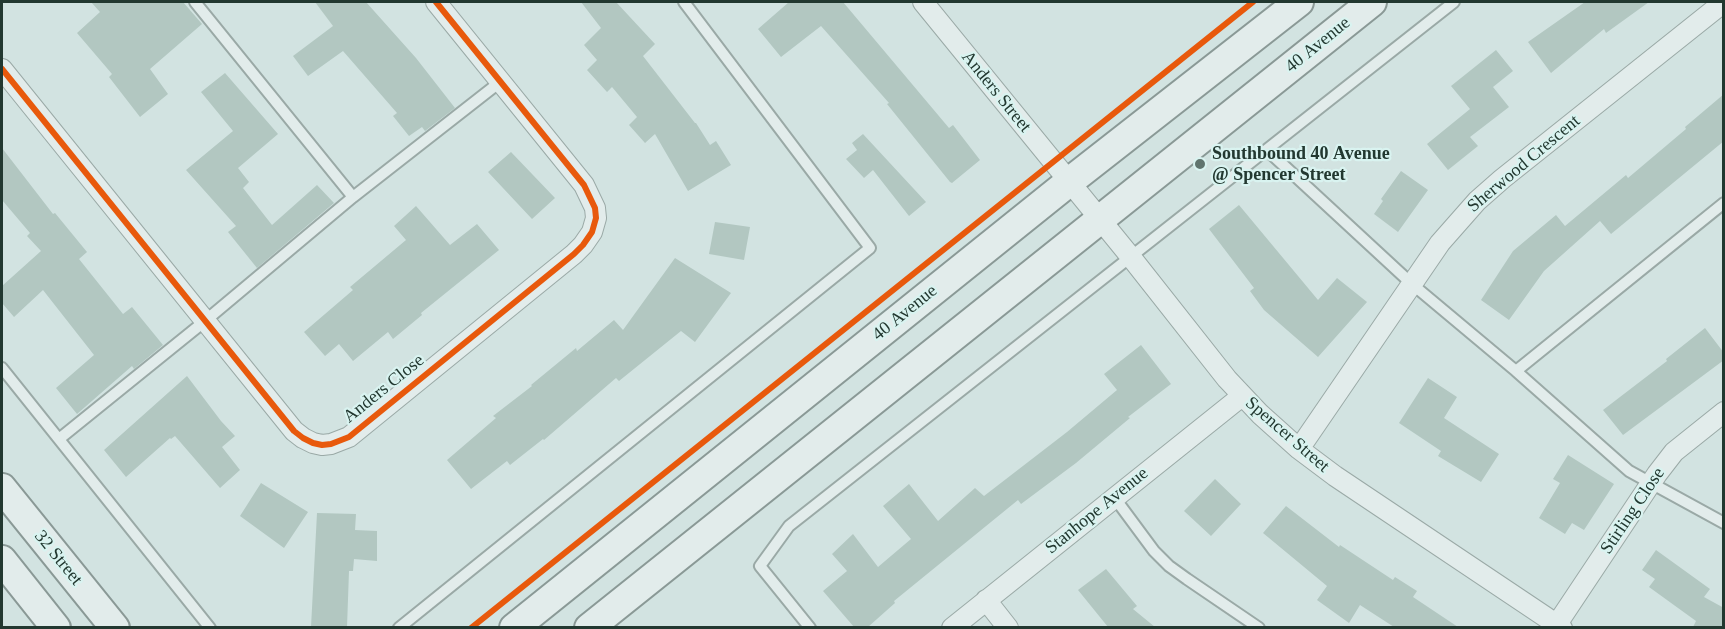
<!DOCTYPE html>
<style>
body{margin:0}
#map{position:relative;width:1725px;height:629px;overflow:hidden;background:#d2e3e1;font-family:Georgia,serif}
canvas{display:block}
.frame{position:absolute;inset:0;border:3px solid #223830;pointer-events:none}
</style>
<div id="map">
<canvas width="1725" height="629"></canvas>
<div class="frame"></div>
</div>
<script>
const g = document.querySelector('canvas').getContext('2d');
g.lineJoin = 'round';
function paint(path, color) { g.fillStyle = color; g.fill(path, 'evenodd'); }
const toPath = rows => new Path2D(rows.map(r => 'M' + r).join(''));
function strokePath(path, color, width, dash) { g.strokeStyle = color; g.lineWidth = width; g.lineCap = dash ? 'butt' : 'round'; g.setLineDash(dash || []); g.stroke(path); }
function write(font, color, halo, rows, align = 'center') {
  g.font = font + ' Georgia,serif'; g.lineWidth = 4.5; g.setLineDash([]); g.textBaseline = 'middle'; g.strokeStyle = halo; g.fillStyle = color; for (const [text, x, y, turn = 0] of rows) {
    g.save(); g.translate(x, y); g.rotate((+turn || 0) * Math.PI / 180); g.textAlign = isNaN(turn) ? turn : align; if (halo) g.strokeText(text, 0, 0); g.fillText(text, 0, 0); g.restore();
  }
}
paint(toPath([
 [91,2,183,2,202,24,150,69,168,94,140,117,109,77,112,74,77,33,100,12],
 [315,2,366,2,416,58,455,108,425,131,422,127,409,136,393,116,397,113,343,51,308,76,293,56,333,26],
 [581,2,616,2,655,44,643,56,695,123,696,123,710,145,716,141,731,165,688,191,655,134,645,143,629,125,637,117,612,87,607,92,587,70,597,60,584,45,601,28],
 [789,2,843,2,949,128,953,125,980,160,952,183,950,182,887,104,889,103,821,26,781,57,758,29],
 [1585,2,1649,2,1606,33,1604,29,1551,73,1528,42],
 [1496,50,1513,71,1493,87,1509,107,1470,137,1478,146,1448,170,1427,144,1470,109,1451,86],
 [225,73,278,134,238,168,249,182,243,188,272,225,317,185,334,203,257,268,228,232,236,226,186,170,233,131,201,92],
 [1724,94,1724,141,1611,234,1600,221,1544,271,1509,320,1481,300,1513,251,1556,215,1565,226,1626,175,1628,178,1686,129,1685,127],
 [863,134,926,202,909,216,873,170,864,178,846,159,857,150,852,143],
 [2,148,53,214,55,213,87,252,79,259,123,314,132,307,163,345,134,369,132,366,77,414,56,388,94,355,43,290,14,317,2,303,2,286,41,251,27,236,30,233,2,200],
 [511,152,555,198,532,219,488,172],
 [1401,171,1428,190,1398,232,1374,214,1383,201,1381,199],
 [1239,205,1318,300,1337,278,1367,302,1318,357,1264,310,1250,291,1254,288,1209,229],
 [416,206,450,245,477,224,499,250,421,313,422,315,393,339,388,332,353,361,339,344,325,356,304,332,353,290,350,287,406,240,394,226],
 [715,222,750,227,744,260,709,254],
 [675,258,731,293,695,342,681,331,619,381,616,378,544,440,543,439,510,465,507,461,471,489,447,460,496,418,493,416,532,386,531,385,576,348,577,351,614,320,623,330],
 [1705,328,1724,353,1724,360,1623,435,1603,410,1667,361,1666,359],
 [1141,345,1171,384,1128,417,1130,418,1076,463,1021,504,1018,500,894,601,895,603,868,627,854,627,823,591,847,571,832,554,853,534,878,567,911,539,883,506,909,484,938,521,975,488,984,496,1067,432,1117,390,1104,374],
 [187,376,221,421,235,436,222,447,240,470,220,488,175,436,171,439,170,438,126,477,104,450],
 [1428,378,1457,397,1444,418,1499,454,1481,482,1438,456,1441,451,1399,423],
 [1568,455,1614,484,1584,530,1572,523,1565,534,1539,518,1560,483,1553,479],
 [1215,479,1241,504,1211,536,1184,511],
 [261,483,308,512,284,548,240,516],
 [1286,506,1339,547,1340,545,1393,580,1395,577,1417,591,1413,597,1458,627,1394,627,1360,605,1349,623,1317,600,1327,586,1263,533],
 [317,513,356,514,355,530,377,531,377,561,354,559,353,571,349,571,347,627,311,627],
 [1656,550,1710,589,1704,597,1724,608,1724,627,1693,627,1696,621,1649,587,1655,579,1642,570],
 [1106,569,1137,606,1133,609,1155,627,1108,627,1078,590]
]), '#b2c7c1');
const lane = toPath([
 [195,2,353,197],
 [1267,150,1412,284,1516,371,1629,471,1724,523],
 [2,368,210,628],
 [1516,371,1724,203],
 [59,439,205,321,353,197,500,82],
 [1114,497,1154,551,1169,566,1187,579,1259,628],
 [399,628,870,248,684,2],
 [810,628,760,566,789,526,1454,2]
]);
const street = toPath([
 [923,2,1130,256,1227,379,1260,414,1299,449,1335,476,1562,628],
 [2,69,294,431,303,438,313,443,322,445,331,444,349,437,574,254,583,245,592,232,596,218,595,208,584,185,436,2],
 [1299,449,1440,243,1477,201,1502,179,1724,2],
 [986,600,1008,628],
 [1557,624,1657,474,1674,452,1724,412],
 [952,628,1242,396]
]);
const secondary = toPath([
 [2,488,115,628],
 [2,560,56,628],
 [514,628,1069,182,1299,2],
 [589,628,1372,2]
]);
strokePath(lane, '#9aa9a6', 14);
strokePath(street, '#9aa9a6', 22);
strokePath(secondary, '#8a9996', 32);
strokePath(lane, '#e2eceb', 10);
strokePath(street, '#e2eceb', 20);
strokePath(secondary, '#e2eceb', 28);
strokePath(toPath([
 [2,69,294,431,303,438,313,443,322,445,331,444,349,437,574,254,583,245,592,232,596,218,595,208,584,185,436,2],
 [471,628,1253,2]
]), '#e8590c', 6);
for (const [x, y, r, color] of [
 [1200,164,6,"#60746e"]
]) { const dot = new Path2D(); dot.arc(x, y, r, 0, 2 * Math.PI); g.fillStyle = color; g.fill(dot); strokePath(dot, '#d9f3f0', 2); }
write('18px', '#223830', '#d9f3f0', [
 ["40 Avenue",1318,45,-39],
 ["Anders Street",996,92,51],
 ["Sherwood Crescent",1524,164,-40],
 ["40 Avenue",905,313,-39],
 ["Anders Close",384,389,-39],
 ["Spencer Street",1287,435,41],
 ["Stanhope Avenue",1097,511,-39],
 ["Stirling Close",1633,511,-56],
 ["32 Street",58,558,51]
]);
write('bold 18px', '#223830', '#d9f3f0', [
 ["Southbound 40 Avenue",1212,154],
 ["@ Spencer Street",1212,175]
], 'left');
</script>
